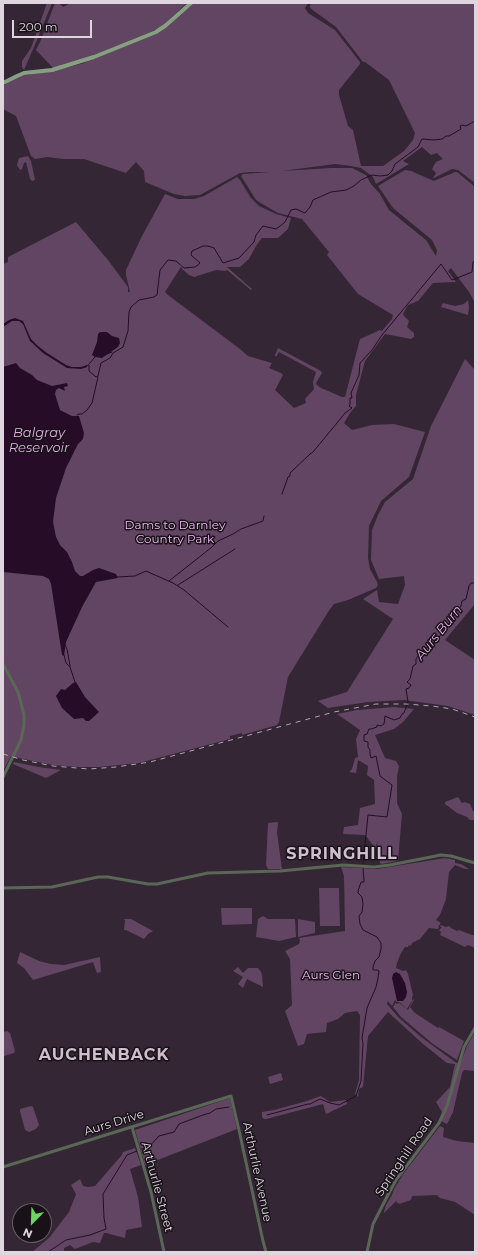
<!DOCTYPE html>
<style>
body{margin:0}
#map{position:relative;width:478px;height:1255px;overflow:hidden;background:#342634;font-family:Montserrat,sans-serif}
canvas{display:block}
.frame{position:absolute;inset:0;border:4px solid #ded5de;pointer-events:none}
.north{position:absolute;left:12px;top:1203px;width:40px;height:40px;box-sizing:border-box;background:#181218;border:1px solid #676067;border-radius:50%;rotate:203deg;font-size:11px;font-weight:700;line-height:16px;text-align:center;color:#ded5de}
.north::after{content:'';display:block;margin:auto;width:14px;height:18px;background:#6ed360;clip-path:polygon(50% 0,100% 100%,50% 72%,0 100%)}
.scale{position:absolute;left:12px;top:20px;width:80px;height:18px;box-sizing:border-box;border:2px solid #ded5de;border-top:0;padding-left:5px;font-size:12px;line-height:14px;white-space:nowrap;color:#ded5de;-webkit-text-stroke:3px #181218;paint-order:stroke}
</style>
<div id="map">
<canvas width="478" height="1255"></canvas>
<div class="frame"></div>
<div class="north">N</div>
<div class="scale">200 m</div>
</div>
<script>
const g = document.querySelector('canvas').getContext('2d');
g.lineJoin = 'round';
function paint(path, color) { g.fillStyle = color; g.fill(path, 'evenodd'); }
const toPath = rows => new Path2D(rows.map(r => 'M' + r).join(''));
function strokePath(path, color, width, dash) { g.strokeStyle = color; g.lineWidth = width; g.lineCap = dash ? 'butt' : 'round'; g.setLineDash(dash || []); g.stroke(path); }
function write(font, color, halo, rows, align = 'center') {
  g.font = font + ' Montserrat,sans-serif'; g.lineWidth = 3; g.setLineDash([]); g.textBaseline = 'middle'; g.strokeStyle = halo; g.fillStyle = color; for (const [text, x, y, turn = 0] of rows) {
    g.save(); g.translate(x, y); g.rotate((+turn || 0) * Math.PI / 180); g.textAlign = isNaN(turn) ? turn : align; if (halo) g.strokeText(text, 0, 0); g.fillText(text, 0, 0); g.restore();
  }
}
paint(toPath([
 [47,3,52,3,37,40,24,70,22,67,22,61,31,48],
 [55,3,59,3,63,7,69,4,69,3,187,3,160,28,90,57,53,68,36,50,40,42],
 [193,3,308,3,305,8,308,13,335,30,360,62,360,64,339,90,339,95,348,126,353,130,361,166,383,166,404,151,413,140,415,133,389,80,365,62,363,62,336,27,310,8,310,5,312,3,475,3,475,183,458,170,452,169,434,178,433,178,436,173,432,169,436,162,443,159,437,153,431,155,422,147,403,161,409,164,376,184,373,177,361,168,351,166,335,164,282,171,331,168,352,168,366,175,371,184,380,194,389,210,426,240,436,256,437,250,432,240,393,208,378,186,405,170,411,171,434,181,455,172,457,172,475,187,475,303,469,292,451,268,448,271,456,282,433,283,418,301,408,305,403,314,405,317,409,321,407,327,414,333,414,337,411,339,385,334,365,361,356,395,356,406,350,413,344,423,352,430,372,425,394,424,425,432,409,477,381,501,369,526,368,558,370,569,377,582,378,585,376,588,348,600,334,604,328,612,288,677,279,722,277,725,242,735,242,733,230,736,230,739,139,763,99,767,77,767,53,765,23,759,11,756,3,771,3,264,8,262,8,257,76,222,108,260,128,287,128,292,130,292,126,275,126,270,142,236,165,194,178,199,194,199,204,196,237,177,240,180,251,198,259,206,276,214,291,218,288,229,278,238,262,238,256,246,249,259,240,267,227,267,252,289,251,290,227,270,225,271,216,270,194,277,189,275,183,270,181,267,165,292,168,295,240,349,248,356,272,363,269,368,281,373,283,375,275,390,294,408,306,403,305,399,314,389,313,382,316,372,279,352,276,357,275,355,278,348,321,371,322,373,316,383,317,385,321,388,342,397,345,397,360,339,380,330,382,331,392,319,393,315,358,294,327,255,329,252,302,219,278,213,264,205,256,200,241,176,243,174,270,172,251,172,240,173,200,195,185,196,174,194,145,182,144,171,136,162,126,173,84,159,63,159,47,157,35,159,31,156,16,116,3,109,3,86,14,78,19,76,54,71,84,63,160,32],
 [28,156,31,161,35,180,32,181,30,179,26,162,24,163,22,169,20,170,17,165,19,158],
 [468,300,469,307,468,315,441,307,443,303,455,306,464,304],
 [465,359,475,370,475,604,445,640,475,660,475,715,448,706,404,700,368,702,328,708,318,701,347,692,393,619,363,599,377,590,379,602,398,604,405,585,404,576,379,579,371,560,372,530,378,515,385,502,413,479,431,426],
 [394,707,414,709,403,722,394,729,375,735,385,758,396,761,399,766,397,777,397,803,402,814,398,861,382,864,380,863,377,841,376,849,365,835,343,834,344,827,358,825,360,808,375,804,374,780,367,775,368,766,358,760,356,773,349,772,352,769,355,758,358,757,356,739,360,730,337,714,357,710],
 [14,762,39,767,61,770,46,778,13,764],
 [458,797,462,803,465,802,470,804,473,811,475,811,475,820,470,820,467,817,457,813,445,804,445,802],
 [278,822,277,833,282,869,268,869,266,865,268,823],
 [445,858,455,860,455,863,461,864,469,869,465,869,455,865,449,872,446,899,440,915,436,920,441,923,438,927,439,927,438,929,429,928,420,939,412,943,411,946,409,945,408,947,405,947,401,953,397,963,396,968,403,971,406,970,408,974,413,995,412,997,412,1001,407,1009,399,1002,397,1002,395,1000,392,1006,388,1001,387,1004,399,1018,421,1037,455,1062,460,1064,467,1046,475,1032,475,1071,464,1070,462,1073,453,1112,447,1124,439,1120,442,1112,436,1102,450,1087,455,1064,447,1063,423,1044,388,1012,368,1036,363,1087,359,1089,358,1097,355,1094,359,1080,360,1015,357,1011,345,1013,338,1019,327,1023,326,1032,307,1034,304,1044,298,1046,285,1011,292,1005,290,959,285,951,299,944,300,940,299,938,345,931,344,876,341,867,377,869],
 [319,888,339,888,340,926,320,926],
 [221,908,252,908,252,924,222,925],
 [263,916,268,919,295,919,296,937,279,941,256,937,258,919],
 [124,919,131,919,153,931,152,932,149,933,144,939,126,930,124,930,125,921],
 [298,919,315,922,315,933,298,937],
 [441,925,446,927,449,926,451,928,457,931,459,930,472,935,475,935,475,948,468,945,465,947,440,935,441,932,439,930,442,927,440,927],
 [20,952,39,961,51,964,64,965,100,957,101,972,97,973,93,962,33,980,24,968,17,963],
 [238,967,243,973,248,968,258,968,261,972,262,975,263,987,247,979,243,988,238,984,243,977,233,971],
 [413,999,414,1000,410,1007,415,1013,438,1028,439,1027,464,1041,457,1060,433,1044,401,1017,393,1007,396,1002,396,1004,399,1003,408,1010,412,1002],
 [7,1031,10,1033,15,1051,14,1053,4,1056,3,1056,3,1032],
 [281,1073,283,1080,270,1084,268,1077],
 [321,1096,330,1102,346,1100,347,1104,326,1114,323,1104,266,1119,264,1119,262,1117,262,1112,274,1110,307,1101],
 [230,1098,237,1129,145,1165,135,1130],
 [31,1106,33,1107,39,1125,36,1129,29,1132,25,1130,20,1111,20,1109],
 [440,1126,444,1128,443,1137,457,1141,475,1143,475,1215,455,1202,440,1198,437,1195,412,1196,411,1200,399,1204,396,1201,384,1213,384,1212,386,1205,392,1195,394,1189,404,1173],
 [135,1148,141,1165,130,1169,138,1197,142,1227,126,1230,125,1238,106,1233,104,1233,100,1243,93,1242,75,1249,70,1245,64,1248,64,1252,32,1252,49,1238,69,1212,76,1194,71,1185,80,1179,83,1186,88,1187,95,1186,121,1156,123,1152]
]), '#624562');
paint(toPath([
 [15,318,23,321,31,339,38,346,47,353,66,365,72,367,81,367,87,365,87,367,81,369,67,368,43,353,30,341,23,324,19,321,12,321,3,327,3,324,9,320],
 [100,332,107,332,112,336,119,338,120,343,118,347,102,358,95,357,92,355,97,342,98,334],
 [16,363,20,368,32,375,37,380,52,386,67,383,68,386,64,387,65,391,59,388,56,390,55,394,60,410,72,416,79,416,84,433,83,439,78,444,66,468,56,498,53,522,56,537,60,545,67,552,72,562,75,571,80,576,83,576,93,570,99,568,116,574,118,578,96,582,82,607,66,642,64,656,62,655,51,584,49,579,43,576,3,572,3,367],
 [76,682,85,697,99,712,89,721,86,721,83,718,74,719,62,708,56,696,61,689,65,690,73,683],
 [396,972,400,974,405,983,407,992,406,997,403,1001,397,1001,392,978,393,974]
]), '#270c28');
strokePath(toPath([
 [107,354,112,352],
 [89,364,95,357],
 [86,366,89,365,89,371,96,377,98,376,101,363,110,358,113,353,123,347,128,331,129,312,131,307,139,300,154,297,157,295,160,270,168,260,176,261,184,268,195,267,198,265,200,263,191,255,192,251,203,246,208,246,214,248,223,263,239,258,254,242,256,235,263,226,276,229,280,226,285,222,291,210,296,209,305,213,310,207,313,200,331,192,346,190,354,186,361,180,372,175,380,176,388,175,392,171,395,164,418,147,422,139,434,140,442,139,446,136,449,136,461,129,460,126,462,125,466,126,475,121],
 [77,415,79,414,82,414,87,410,92,403,98,377],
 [282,494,288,477,290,476,290,473,310,454,313,452,337,423,345,413,352,408,349,406,350,405,350,398,352,398,351,393,359,375,360,363,372,350,382,335,441,264,452,280,472,272,473,262,475,261],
 [117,577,135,576,146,571,173,583,184,590,228,627],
 [169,581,212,547,218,541,233,534,241,529,263,521,264,516],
 [178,585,235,549],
 [65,645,67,649,70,666],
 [64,655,66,663,70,667,75,682],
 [363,864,368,815,387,817,392,785,380,776,376,756,371,758,370,754,370,750,368,747,368,742,364,741,364,735,367,734,369,729,371,729,377,727,377,725,381,726,384,724,385,716,394,720,400,718,402,714,404,713,408,702,406,689,409,688,411,685,407,682,410,679,413,666,416,664,416,659,420,653,437,640,452,619,452,616,455,615,455,611,458,610,461,606,462,601,466,599,469,586,471,583,475,583],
 [267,1115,308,1104,310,1104,320,1099,330,1103,339,1105,356,1096,361,1081,363,1043,362,1038,367,1008,376,987,378,978,379,971,377,970,373,970,373,967,375,961,379,957,381,949,381,943,377,937,363,930,360,924,359,916,362,912,363,904,362,897,358,893,358,891,361,882,364,882,363,868],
 [141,1149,148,1148,159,1136,174,1132,179,1124,203,1115,210,1113,216,1109,229,1107],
 [48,1252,66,1240,90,1235,106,1229,104,1218,103,1194,127,1155,137,1151]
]), '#270c28', 1);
strokePath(toPath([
 [3,664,18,692,24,715,24,725,21,740,3,777],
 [3,888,52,887,98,877,108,877,148,884,157,884,208,873,280,871,343,865,374,867,390,865,441,855,451,856,475,863],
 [132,1127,151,1192,164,1252],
 [3,1167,231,1096,239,1130,263,1241,266,1252],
 [367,1252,373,1224,389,1193,396,1180,439,1123,447,1106,464,1047,475,1028]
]), '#5a6757', 3);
strokePath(toPath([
 [3,83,17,76,24,73,52,70,94,57,156,32,165,26,191,3]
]), '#86a182', 4);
strokePath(toPath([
 [3,754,23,760,53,766,89,769,116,767,150,762,334,712,376,704,406,704,432,706,452,709,475,717]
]), '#b0a5b0', 1, [5, 5]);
write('12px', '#f0baf1', '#181218', [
 ["Dams to Darnley",175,525],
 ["Country Park",175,539],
 ["Aurs Glen",331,975]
]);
write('12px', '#ded5de', '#181218', [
 ["Aurs Drive",114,1123,-17],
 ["Springhill Road",404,1157,-56],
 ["Arthurlie Avenue",257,1172,78],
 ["Arthurlie Street",157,1187,75]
]);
write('italic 13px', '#e3aee4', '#181218', [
 ["Balgray",39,433],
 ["Reservoir",39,448],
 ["Aurs Burn",439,633,-51]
]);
g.letterSpacing = '1px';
write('bold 16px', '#d0bed0', '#181218', [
 ["SPRINGHILL",342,854],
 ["AUCHENBACK",104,1055]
]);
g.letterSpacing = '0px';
</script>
